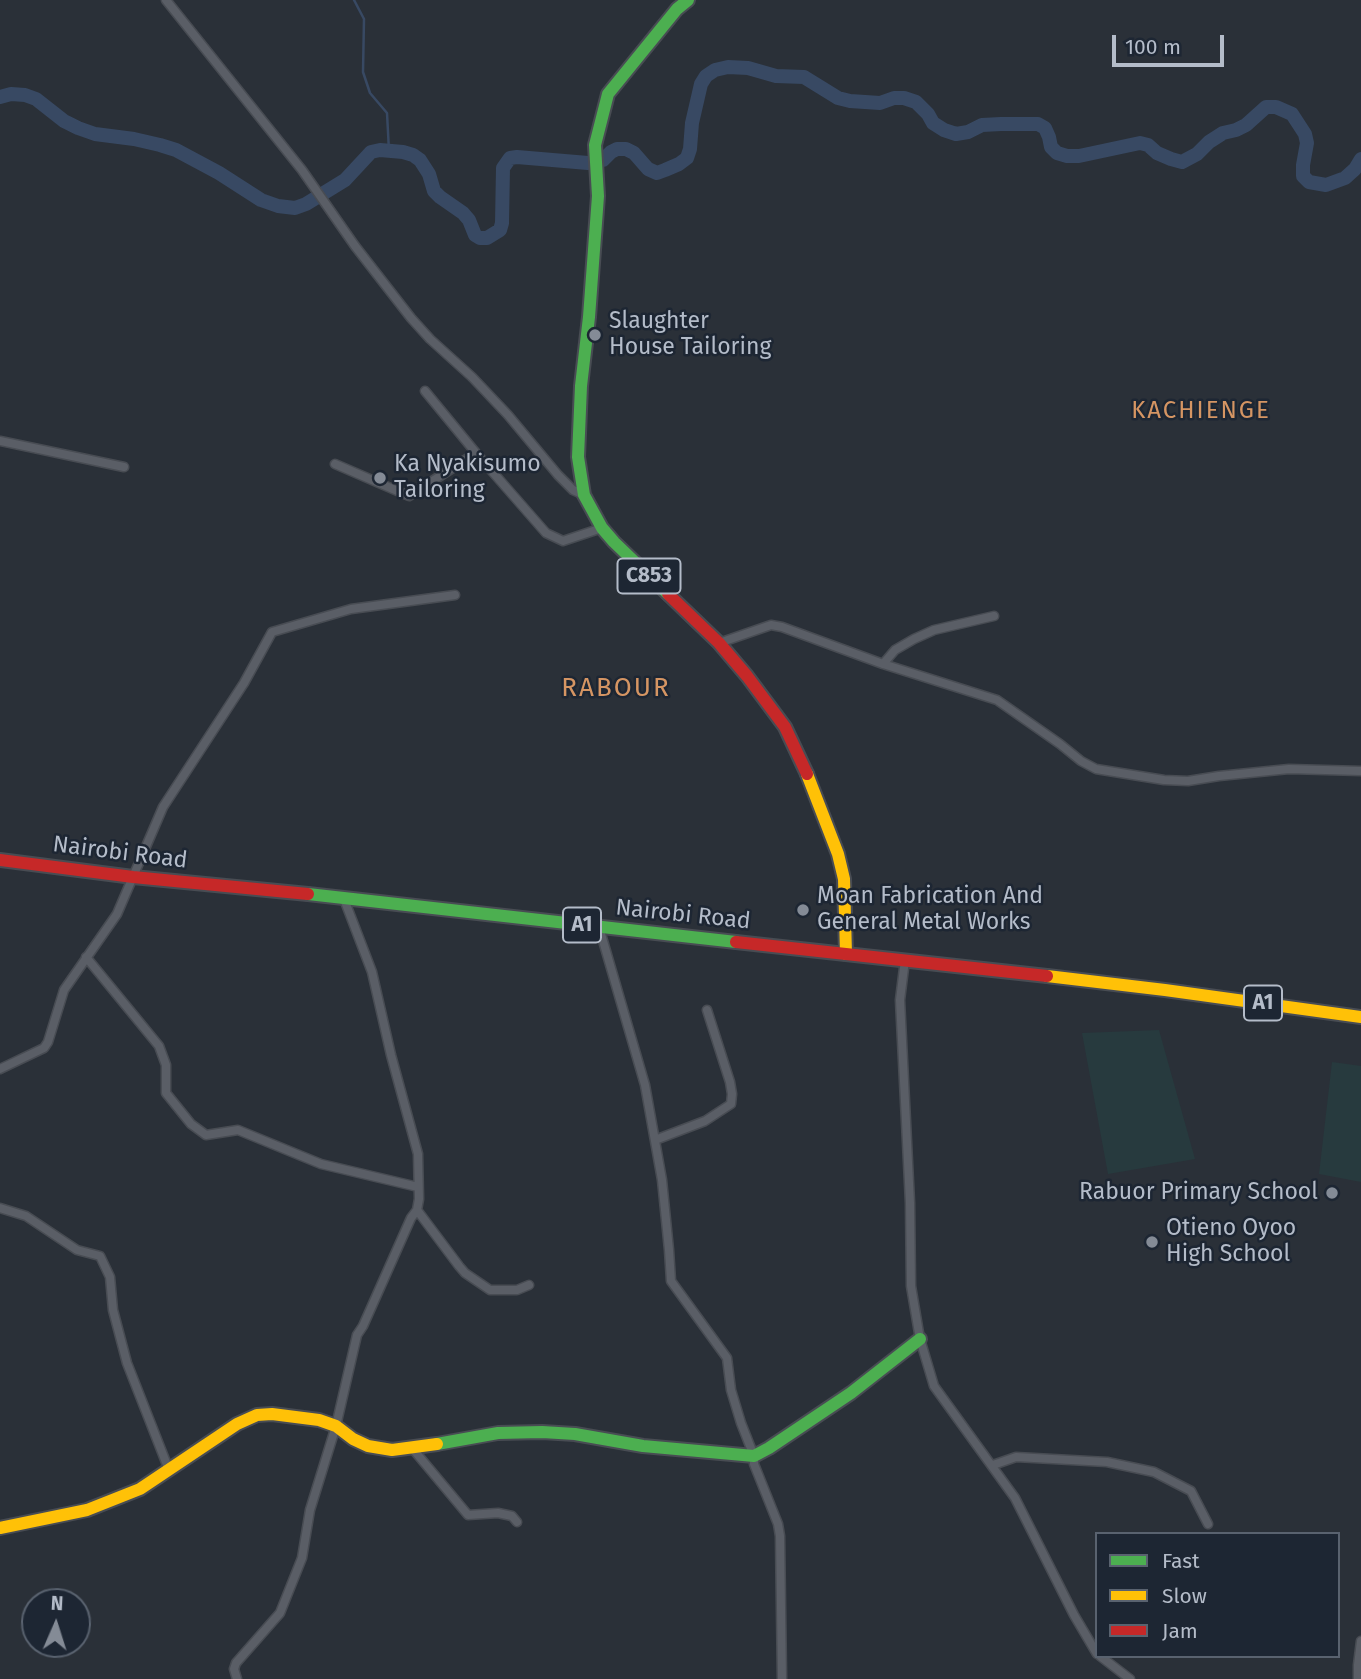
<!DOCTYPE html>
<style>
body{margin:0}
#map{position:relative;width:1361px;height:1679px;overflow:hidden;background:#2a3038;font-family:"Fira Sans",sans-serif}
canvas{display:block}
.legend{position:absolute;left:1095px;top:1532px;width:245px;height:126px;box-sizing:border-box;background:#1d2633;border:2px solid #59626f;margin:0;padding:9px 12px;list-style:none;font-size:21px;color:#b4bcc9}
.legend li{display:flex;align-items:center;gap:14px;height:35px}
.legend b{width:35px;border:2px solid #59626f}
.north{position:absolute;left:21px;top:1588px;width:70px;height:70px;box-sizing:border-box;background:#1d2633;border:2px solid #59626f;border-radius:50%;rotate:3deg;font-size:19px;font-weight:700;line-height:28px;text-align:center;color:#b4bcc9}
.north::after{content:'';display:block;margin:auto;width:24px;height:32px;background:#848b96;clip-path:polygon(50% 0,100% 100%,50% 72%,0 100%)}
.scale{position:absolute;left:1112px;top:35px;width:112px;height:32px;box-sizing:border-box;border:4px solid #b4bcc9;border-top:0;padding-left:9px;font-size:21px;line-height:24px;white-space:nowrap;color:#b4bcc9;-webkit-text-stroke:5px #1d2633;paint-order:stroke}
</style>
<div id="map">
<canvas width="1361" height="1679"></canvas>
<ul class="legend">
<li><b style="height:9px;background:#4caf50"></b>Fast</li>
<li><b style="height:9px;background:#ffc107"></b>Slow</li>
<li><b style="height:9px;background:#c62828"></b>Jam</li>
</ul>
<div class="north">N</div>
<div class="scale">100 m</div>
</div>
<script>
const g = document.querySelector('canvas').getContext('2d');
g.lineJoin = 'round';
function paint(path, color) { g.fillStyle = color; g.fill(path, 'evenodd'); }
const toPath = rows => new Path2D(rows.map(r => 'M' + r).join(''));
function strokePath(path, color, width, dash) { g.strokeStyle = color; g.lineWidth = width; g.lineCap = dash ? 'butt' : 'round'; g.setLineDash(dash || []); g.stroke(path); }
function write(font, color, halo, rows, align = 'center') {
  g.font = font + ' "Fira Sans",sans-serif'; g.lineWidth = 5; g.setLineDash([]); g.textBaseline = 'middle'; g.strokeStyle = halo; g.fillStyle = color; for (const [text, x, y, turn = 0] of rows) {
    g.save(); g.translate(x, y); g.rotate((+turn || 0) * Math.PI / 180); g.textAlign = isNaN(turn) ? turn : align; if (halo) g.strokeText(text, 0, 0); g.fillText(text, 0, 0); g.restore();
  }
}
paint(toPath([
 [1159,1030,1195,1159,1108,1174,1082,1033],
 [1332,1062,1361,1066,1361,1182,1319,1174]
]), '#273a3e');
strokePath(toPath([
 [354,0,364,19,363,72,370,93,387,113,389,151]
]), '#384963', 2.5);
strokePath(toPath([
 [0,97,11,94,25,95,36,99,64,121,78,128,95,134,134,139,160,145,176,150,219,173,261,200,278,206,295,208,306,204,345,180,371,152,380,150,403,152,413,155,420,160,429,174,434,191,440,197,463,213,469,220,475,235,480,238,487,238,500,230,502,223,503,168,510,158,517,157,588,163,603,160,611,152,617,149,626,149,634,153,648,169,657,173,665,170,679,164,687,158,690,149,692,123,701,84,706,76,715,70,728,67,748,68,776,76,804,77,838,98,850,101,880,103,894,98,904,98,916,102,928,114,933,123,944,130,956,134,968,132,982,125,1001,124,1038,124,1045,128,1049,137,1051,147,1057,153,1067,156,1079,156,1140,143,1148,145,1157,153,1171,159,1182,162,1197,154,1209,142,1223,133,1236,130,1246,125,1266,107,1276,107,1292,114,1305,134,1307,143,1303,165,1303,176,1309,182,1326,185,1345,178,1355,169,1361,159]
]), '#384963', 14);
const street = toPath([
 [166,0,302,170,355,246,411,318,430,339,472,377,508,415,558,475,573,490,584,495],
 [425,391,476,453,546,533,563,541,602,528],
 [0,441,124,467],
 [335,464,409,496,476,453],
 [719,643,771,625,782,627,883,664,997,700,1060,744,1081,761,1096,769,1164,780,1188,781,1219,776,1289,769,1361,771],
 [883,664,895,650,914,639,934,630,994,616],
 [599,927,645,1085,662,1180,669,1250,671,1281,727,1358,731,1390,741,1423,754,1456,754,1464,778,1524,780,1536,782,1679],
 [86,957,159,1046,166,1065,166,1093,191,1124,206,1135,238,1130,321,1164,418,1187],
 [905,960,900,1000,910,1203,911,1286,920,1339,934,1386,1015,1498,1074,1615,1097,1654],
 [0,1069,44,1048,48,1042,64,990,117,914,163,807,244,683,272,632,351,609,455,595],
 [655,1140,705,1121,731,1104,732,1094,730,1082,707,1010],
 [0,1208,26,1216,77,1250,100,1256,110,1277,113,1310,127,1363,169,1470],
 [417,1210,459,1266,465,1273,490,1290,517,1290,529,1285],
 [412,1448,468,1515,498,1513,512,1516,517,1522],
 [993,1465,1016,1457,1107,1462,1154,1472,1191,1491,1208,1524],
 [1100,1656,1130,1679],
 [237,1679,234,1669,236,1663,280,1613,302,1558,310,1510,336,1426,357,1335,363,1326,411,1218,417,1210,419,1199,418,1154,391,1055,372,972,344,899],
 [1358,1679,1358,1665,1361,1641]
]);
const fast = toPath([
 [668,594,614,542,602,528,584,495,578,457,581,386,589,317,598,196,595,145,608,94,677,9,688,0],
 [308,894,736,942],
 [437,1444,498,1433,542,1432,575,1434,643,1446,754,1456,769,1448,851,1393,920,1339]
]);
const slow = toPath([
 [807,774,838,854,844,879,846,954],
 [1047,976,1165,990,1361,1017],
 [0,1528,87,1510,140,1489,237,1424,257,1415,272,1414,319,1420,336,1426,353,1439,368,1446,392,1450,437,1444]
]);
const jam = toPath([
 [668,594,719,643,747,676,785,727,807,774],
 [0,860,133,877,308,894],
 [736,942,1047,976]
]);
strokePath(street, '#484c53', 11);
strokePath(fast, '#484c53', 16);
strokePath(slow, '#484c53', 16);
strokePath(jam, '#484c53', 16);
strokePath(street, '#5a5e66', 8);
strokePath(fast, '#4caf50', 12);
strokePath(slow, '#ffc107', 12);
strokePath(jam, '#c62828', 12);
for (const [x, y, r, color] of [
 [595,335,7,"#848b96"],
 [380,478,7,"#848b96"],
 [803,910,7,"#848b96"],
 [1332,1193,7,"#848b96"],
 [1152,1242,7,"#848b96"]
]) { const dot = new Path2D(); dot.arc(x, y, r, 0, 2 * Math.PI); g.fillStyle = color; g.fill(dot); strokePath(dot, '#1d2633', 2.5); }
for (const [x, y, w] of [
 [649,576,63],
 [582,925,38],
 [1263,1003,38]
]) { const box = new Path2D(); box.roundRect(x - w / 2, y - 17.5, w, 35, 5); g.fillStyle = '#1d2633'; g.fill(box); strokePath(box, '#b4bcc9', 2); }
write('bold 21px', '#b4bcc9', null, [
 ["C853",649,576],
 ["A1",582,925],
 ["A1",1263,1003]
]);
write('23px', '#b4bcc9', '#1d2633', [
 ["Slaughter",609,322],
 ["House Tailoring",609,348],
 ["Ka Nyakisumo",394,465],
 ["Tailoring",394,491],
 ["Moan Fabrication And",817,897],
 ["General Metal Works",817,923],
 ["Rabuor Primary School",1318,1193,"right"],
 ["Otieno Oyoo",1166,1229],
 ["High School",1166,1255]
], 'left');
write('23px', '#b4bcc9', '#1d2633', [
 ["Nairobi Road",120,853,7],
 ["Nairobi Road",683,915,6]
]);
g.letterSpacing = '2px';
write('24px', '#d59563', '#1d2633', [
 ["KACHIENGE",1201,411]
]);
g.letterSpacing = '0px';
g.letterSpacing = '2px';
write('26px', '#d59563', '#1d2633', [
 ["RABOUR",616,689]
]);
g.letterSpacing = '0px';
</script>
